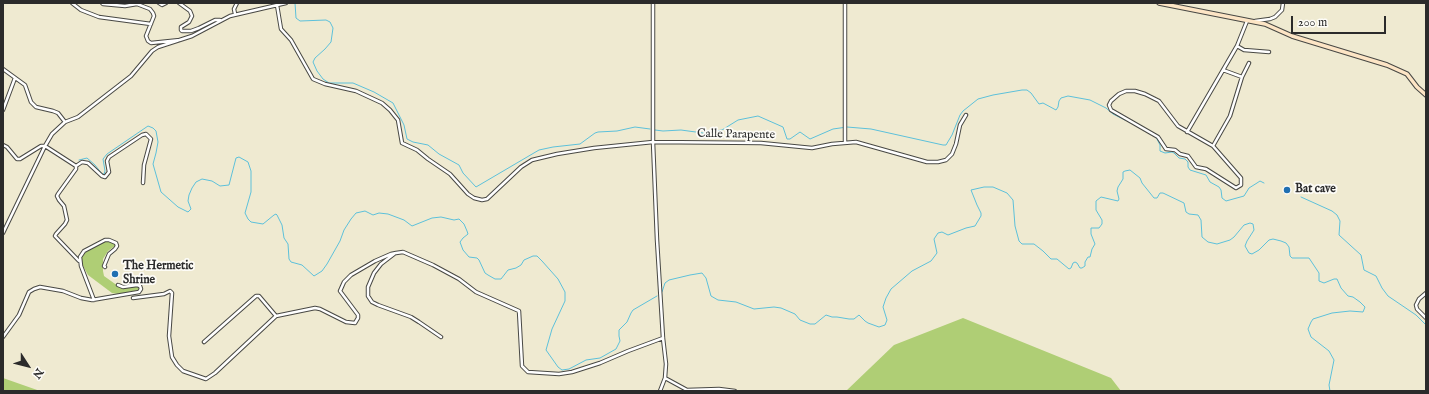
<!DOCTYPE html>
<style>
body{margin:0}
#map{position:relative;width:1429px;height:394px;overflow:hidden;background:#efead1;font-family:"IM FELL English",serif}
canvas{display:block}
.frame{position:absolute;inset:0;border:4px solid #2b2b2b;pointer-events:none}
.north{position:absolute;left:8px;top:346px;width:40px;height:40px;-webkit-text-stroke:3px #fdfcf7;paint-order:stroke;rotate:126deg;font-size:11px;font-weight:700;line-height:16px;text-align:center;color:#2b2b2b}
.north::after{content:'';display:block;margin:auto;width:14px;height:18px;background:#2b2b2b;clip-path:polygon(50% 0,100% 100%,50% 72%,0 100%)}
.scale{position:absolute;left:1291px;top:16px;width:95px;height:18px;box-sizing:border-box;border:2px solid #2b2b2b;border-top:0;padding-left:5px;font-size:12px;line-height:14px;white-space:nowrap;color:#2b2b2b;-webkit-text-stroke:3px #fdfcf7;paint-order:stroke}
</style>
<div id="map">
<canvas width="1429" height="394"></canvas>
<div class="frame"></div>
<div class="north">N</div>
<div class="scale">200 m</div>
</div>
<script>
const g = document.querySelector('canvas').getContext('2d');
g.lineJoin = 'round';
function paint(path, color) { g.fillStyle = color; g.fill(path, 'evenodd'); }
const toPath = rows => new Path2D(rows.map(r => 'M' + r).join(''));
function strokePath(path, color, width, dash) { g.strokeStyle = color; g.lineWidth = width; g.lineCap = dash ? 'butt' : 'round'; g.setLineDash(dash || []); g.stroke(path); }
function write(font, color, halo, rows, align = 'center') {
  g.font = font + ' "IM FELL English",serif'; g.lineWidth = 3.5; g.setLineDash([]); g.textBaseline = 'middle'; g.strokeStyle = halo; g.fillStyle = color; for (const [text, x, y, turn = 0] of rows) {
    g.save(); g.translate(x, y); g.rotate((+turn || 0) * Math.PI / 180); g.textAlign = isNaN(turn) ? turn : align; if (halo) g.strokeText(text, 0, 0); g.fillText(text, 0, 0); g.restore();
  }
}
paint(toPath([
 [105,241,114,243,116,245,108,251,103,259,103,271,104,276,118,286,124,288,136,286,139,288,139,290,118,294,112,293,88,275,82,264,82,257,86,252],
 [963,318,1111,378,1121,391,846,391,894,345],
 [3,378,40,391,3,391]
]), '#afce75');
strokePath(toPath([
 [295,3,296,18,300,21,326,20,330,22,333,28,331,42,325,49,315,58,313,62,317,71,323,79,329,83,353,83,374,92,393,103,404,125,407,139,413,142,428,145,439,154,459,165,463,173,476,187,539,150,553,147,580,144,595,133,598,132,617,131,635,127,650,129],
 [655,130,663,131,681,130,703,133,722,130,738,120,758,116,783,127,787,139,790,139,800,132,810,139,833,129,847,127,871,129,943,145,946,145,952,135,960,115,963,111,978,99,993,95,1022,90,1027,90,1031,93,1039,104,1043,103,1056,110,1058,107,1059,101,1061,98,1068,96,1090,100,1106,108,1113,114,1125,120],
 [1156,137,1160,145,1160,151,1165,153,1172,152,1174,153,1179,158,1185,159,1188,162,1188,167,1190,170,1206,175,1210,182,1219,187,1221,190,1222,198,1226,201,1244,196,1249,188,1257,183,1260,181,1264,183],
 [79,160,87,158,95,165,102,174,104,174,105,171,103,159,107,154,148,126,153,128,156,131,158,142,156,153,153,164,161,192,178,207,188,212,191,209,188,201,189,195,192,188,196,182,202,179,212,181,220,186,229,185,236,158,239,157,248,162,251,171,251,192,245,213,248,219,251,222,263,224,274,215,276,214,277,215,282,225,284,238,288,244,289,259,291,262,302,265,314,276,322,271,327,264,340,241,344,230,351,219,356,213,365,211,373,215,379,213,388,214,404,220,412,226,432,218,441,217,454,220,459,219,464,224,467,231,468,234,463,238,460,242,463,250,469,257,477,258,479,260,485,273,488,275,495,279,501,279,508,270,516,268,521,265,524,260,533,256,537,256,542,261,558,279,565,292,565,301,552,329,546,350,558,367,562,370,569,369,586,360,600,358,616,349,620,341,619,336,619,330,627,322,631,313,633,310,657,296],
 [1301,197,1332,211,1337,215,1340,221,1339,235,1361,255,1364,270,1376,276,1382,288,1388,296,1416,315,1426,325],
 [662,292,665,283,669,280,690,275,702,273,706,278,711,296,718,300,736,302,754,309,774,307,781,308,795,314,800,320,810,324,815,324,826,315,832,317,837,317,849,319,854,319,859,315,865,321,868,323,879,327,885,325,887,320,883,307,886,298,891,289,912,271,931,261,937,253,934,239,938,233,942,232,948,235,966,228,975,226,981,216,981,213,977,205,971,190,984,187,993,187,1007,193,1013,200,1015,226,1019,241,1022,244,1034,244,1043,251,1051,259,1057,259,1069,269,1071,268,1073,263,1075,262,1077,263,1080,268,1082,268,1085,266,1085,262,1088,257,1090,257,1092,249,1095,244,1091,234,1091,228,1099,228,1102,224,1102,220,1096,210,1096,201,1101,197,1118,201,1119,199,1117,191,1118,187,1123,179,1123,172,1125,171,1130,170,1140,178,1142,183,1154,198,1157,198,1160,193,1163,193,1184,203,1186,212,1189,214,1198,215,1201,220,1202,237,1208,242,1217,244,1230,240,1234,237,1244,225,1250,223,1253,224,1254,230,1247,241,1245,246,1249,253,1252,254,1259,250,1269,240,1273,239,1281,241,1286,243,1289,247,1290,256,1292,258,1309,258,1319,273,1319,281,1324,283,1334,279,1337,279,1341,288,1348,296,1353,297,1360,302,1365,307,1363,312,1350,311,1332,313,1313,319,1311,322,1308,329,1311,337,1329,351,1334,360,1329,385,1330,391]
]), '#5cc0da', 1);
const street = toPath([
 [72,3,81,10,99,17,151,24],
 [102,3,103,4,125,6,137,4,150,9,153,13,154,16,146,36,148,41,151,43,180,40],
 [159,3,162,5,166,3],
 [179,3,190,11,192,16,189,22,181,27,181,30,182,31,191,31,199,28,215,20,220,20],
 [653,3,653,142,657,240,663,338,666,364,665,378,660,391],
 [277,5,281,29,291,40,313,79,325,84,356,91,382,103,390,110,398,120,402,143,417,150,428,159,450,174,468,194,474,198,482,200,487,199,521,167,532,160,557,154,594,148,653,142,761,143,812,148,832,144,856,142,927,162,938,162,946,160,952,154,956,144,960,125,966,115],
 [235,14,234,9,237,3],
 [1255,21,1270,19,1275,17,1282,10,1283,3],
 [1237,46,1247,21],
 [3,69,25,85,31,102,36,107,53,111,58,113,65,122],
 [1223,70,1242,77],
 [1126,91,1135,91,1145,94,1159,101,1178,126,1213,146,1241,178,1241,185,1236,188,1206,169,1196,167,1188,156,1180,154,1175,150,1166,149,1158,137,1111,110,1109,105,1111,101,1119,94,1126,91],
 [3,110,15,78],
 [1187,132,1237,46,1244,50,1269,52],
 [845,142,845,3],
 [3,145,7,147,17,159,20,159,41,146,45,146,76,166],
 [1213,146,1230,116,1242,77,1249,63],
 [3,233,45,146,52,134,65,122,78,117,131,76,152,51,158,47,192,36,230,16,286,3],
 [394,254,381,264,374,273,368,287,368,296,372,302,378,305,411,317,419,322,441,337],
 [79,261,55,236,56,234,65,224,67,220,64,206,59,200,57,196,58,194,76,169,76,166,82,162,88,163,102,176,105,177,109,172,107,161,109,157,142,135,146,134,151,139,144,165,143,183],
 [1426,293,1419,299,1416,305,1417,309,1426,318],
 [133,298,164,294,170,291,172,293,169,336,172,357,177,365,183,371,206,379,215,373,276,316,315,308,320,309,346,322,355,323,358,318,358,315,340,291,344,282,351,275,375,261,391,254,396,253,403,252,433,265,459,279,476,292,519,311,522,366,528,372,559,374,572,372,600,363,628,351,663,338],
 [94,300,81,266,80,257,84,251,105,240,109,240,116,243,117,246,115,249,109,254,104,266,105,267],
 [3,337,19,315,29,292,34,289,40,287,63,291,81,298,92,300,139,292,141,289,140,286,137,285,123,287,118,285],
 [204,342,256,296,259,296,276,316],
 [665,378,687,390,719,389,735,391]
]);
const secondary = toPath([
 [1159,3,1265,24,1292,36,1387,65,1407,74,1417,87,1426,95]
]);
strokePath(street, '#484844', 4.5);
strokePath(secondary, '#484844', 5.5);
strokePath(street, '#fff', 2.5);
strokePath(secondary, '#fde5c5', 3.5);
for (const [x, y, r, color] of [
 [1287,190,4,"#1f6fb2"],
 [115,274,4,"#1f6fb2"]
]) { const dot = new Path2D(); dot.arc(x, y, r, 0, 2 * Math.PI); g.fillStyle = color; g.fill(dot); strokePath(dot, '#fdfcf7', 1.5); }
write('12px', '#2b2b2b', '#fdfcf7', [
 ["Calle Parapente",736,135,1]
]);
write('bold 12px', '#2b2b2b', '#fdfcf7', [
 ["Bat cave",1295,190],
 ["The Hermetic",123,267],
 ["Shrine",123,281]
], 'left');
</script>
